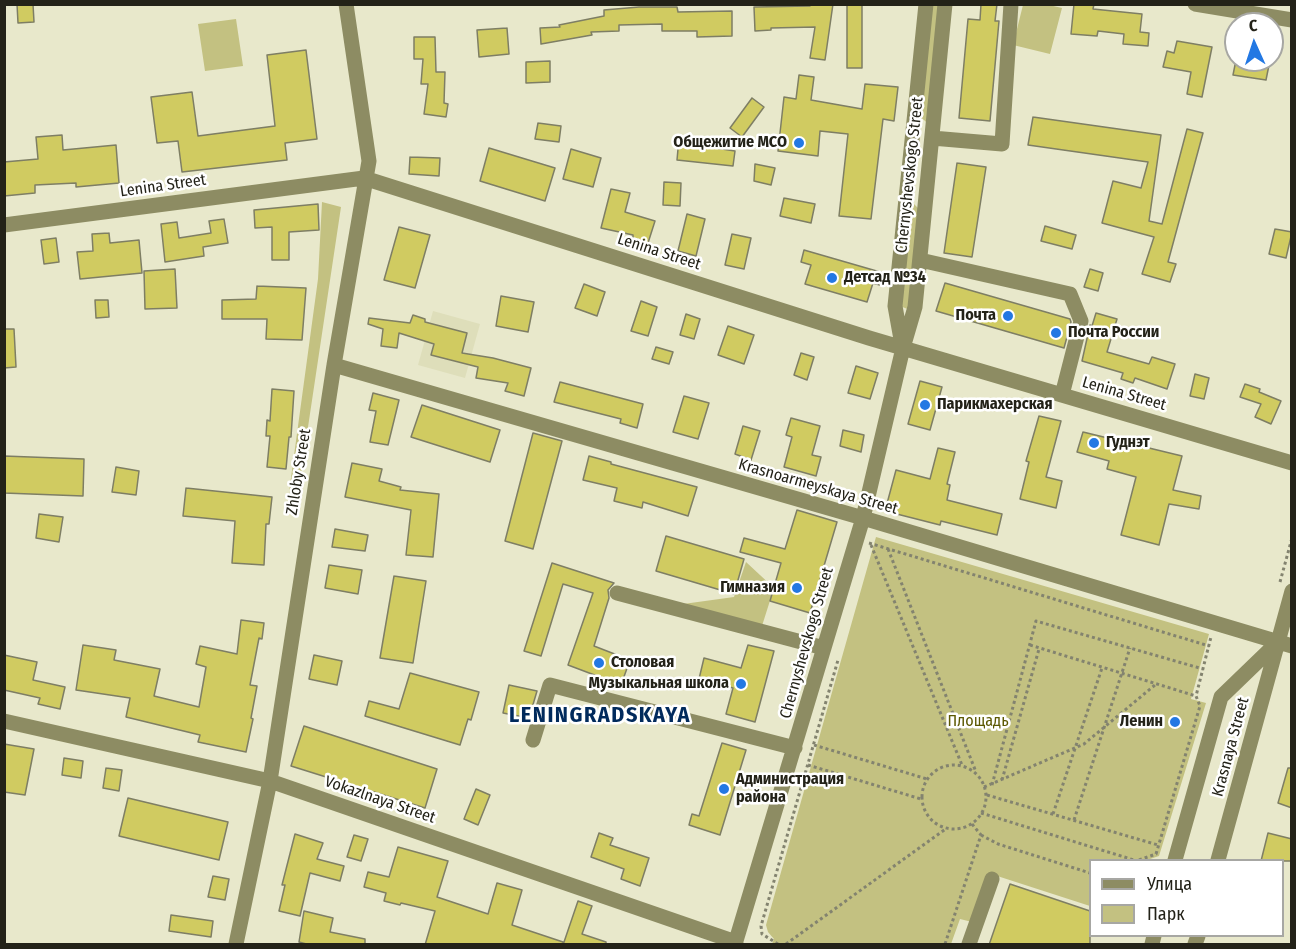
<!DOCTYPE html>
<meta charset="utf-8">
<style>
body{margin:0}
#map{position:relative;width:1296px;height:949px;overflow:hidden;background:#e8e8cb;font-family:"Fira Sans Condensed",sans-serif}
canvas{display:block}
.frame{position:absolute;inset:0;border:6px solid #232218;pointer-events:none}
.legend{position:absolute;left:1089px;top:859px;width:195px;height:78px;box-sizing:border-box;background:#fff;border:2px solid #a7a7a3;margin:0;padding:8px 10px;list-style:none;font-size:18px;color:#232218}
.legend li{display:flex;align-items:center;gap:12px;height:30px}
.legend b{width:30px;border:2px solid #a7a7a3}
.north{position:absolute;left:1224px;top:12px;width:60px;height:60px;box-sizing:border-box;background:#fff;border:2px solid #a7a7a3;border-radius:50%;rotate:357deg;font-size:16px;font-weight:700;line-height:24px;text-align:center;color:#232218}
.north::after{content:'';display:block;margin:auto;width:21px;height:27px;background:#2378e3;clip-path:polygon(50% 0,100% 100%,50% 72%,0 100%)}
</style>
<div id="map">
<canvas width="1296" height="949"></canvas>
<div class="frame"></div>
<ul class="legend">
<li><b style="height:8px;background:#8d8c63"></b>Улица</li>
<li><b style="height:16px;background:#c3c181"></b>Парк</li>
</ul>
<div class="north">С</div>
</div>
<script>
const g = document.querySelector('canvas').getContext('2d');
g.lineJoin = 'round';
function paint(path, color) { g.fillStyle = color; g.fill(path, 'evenodd'); }
const toPath = rows => new Path2D(rows.map(r => 'M' + r).join(''));
function strokePath(path, color, width, dash) { g.strokeStyle = color; g.lineWidth = width; g.lineCap = dash ? 'butt' : 'round'; g.setLineDash(dash || []); g.stroke(path); }
function write(font, color, halo, rows, align = 'center') {
  g.font = font + ' "Fira Sans Condensed",sans-serif'; g.lineWidth = 5; g.setLineDash([]); g.textBaseline = 'middle'; g.strokeStyle = halo; g.fillStyle = color; for (const [text, x, y, turn = 0] of rows) {
    g.save(); g.translate(x, y); g.rotate((+turn || 0) * Math.PI / 180); g.textAlign = isNaN(turn) ? turn : align; if (halo) g.strokeText(text, 0, 0); g.fillText(text, 0, 0); g.restore();
  }
}
paint(toPath([
 [433,311,480,324,465,378,418,365]
]), '#dedeba');
paint(toPath([
 [930,5,943,5,931,126,918,115],
 [1023,5,1049,5,1062,8,1050,54,1013,45],
 [236,19,243,66,205,71,198,24],
 [911,201,921,211,910,310,900,306],
 [322,202,341,207,296,507,287,507,318,279],
 [876,537,1209,634,1191,699,1206,703,1159,856,1147,860,1090,860,1090,906,988,873,972,922,960,919,951,944,772,944,774,939,768,932,766,925],
 [746,562,774,588,761,629,676,605,734,597]
]), '#c3c181');
const building = toPath([
 [17,4,33,4,34,22,18,23,17,4],
 [810,4,833,4,825,60,810,58,815,27,771,28,771,30,755,31,754,7,810,6,810,4],
 [847,4,862,4,862,68,847,68,847,4],
 [981,4,997,4,995,21,999,21,990,121,959,118,968,19,980,20,981,4],
 [1074,4,1094,4,1093,9,1142,14,1140,32,1149,33,1148,46,1123,44,1124,34,1098,31,1097,36,1071,34,1074,4],
 [639,7,677,7,678,12,732,11,732,36,697,37,697,31,662,31,662,24,619,25,619,31,591,32,592,35,541,44,540,28,560,27,559,25,604,16,604,10,639,7],
 [507,28,509,54,479,57,477,30,507,28],
 [414,37,435,37,436,72,445,72,444,103,448,104,446,117,424,114,428,84,421,84,423,59,414,59,414,37],
 [1177,41,1212,47,1202,97,1187,94,1191,72,1163,67,1167,51,1174,53,1177,41],
 [306,50,317,139,285,143,287,160,182,172,178,141,157,143,151,97,192,92,198,136,275,126,267,55,306,50],
 [1236,60,1270,60,1266,80,1233,75,1236,60],
 [550,61,550,82,526,83,526,62,550,61],
 [799,75,814,77,811,100,862,109,865,84,898,87,894,121,883,119,871,219,839,216,848,134,820,131,818,156,778,151,784,97,796,99,799,75],
 [752,98,764,107,742,137,730,128,752,98],
 [1033,117,1161,135,1149,221,1162,224,1187,129,1203,133,1168,262,1176,264,1170,282,1142,274,1154,237,1102,223,1113,181,1141,188,1148,162,1028,145,1033,117],
 [538,123,561,126,559,142,535,139,538,123],
 [62,135,63,150,116,145,119,183,76,187,76,183,35,185,35,193,4,196,4,162,38,159,36,137,62,135],
 [679,138,710,142,709,147,735,151,733,166,677,160,679,138],
 [489,148,555,168,545,201,480,181,489,148],
 [571,149,601,158,593,187,563,179,571,149],
 [410,157,440,158,439,176,409,174,410,157],
 [957,163,986,167,972,257,944,253,957,163],
 [755,164,775,168,771,185,754,181,755,164],
 [664,182,681,183,680,206,663,205,664,182],
 [611,189,630,193,625,212,655,221,648,243,633,238,633,235,601,228,611,189],
 [784,198,815,204,811,223,780,216,784,198],
 [318,204,319,230,289,232,289,260,272,260,272,227,255,228,254,210,318,204],
 [687,214,705,219,696,256,678,251,687,214],
 [224,219,228,243,203,247,204,256,165,262,161,224,177,222,179,238,211,233,209,221,224,219],
 [1045,226,1076,235,1072,249,1041,241,1045,226],
 [399,227,430,235,415,288,384,280,399,227],
 [1275,229,1292,232,1286,258,1269,254,1275,229],
 [109,233,110,243,139,240,142,273,80,279,77,252,93,251,92,234,109,233],
 [732,234,751,238,744,269,725,265,732,234],
 [56,238,59,262,44,264,41,240,56,238],
 [804,250,887,274,883,286,873,283,867,302,805,284,811,265,801,262,804,250],
 [175,269,177,308,145,309,144,271,175,269],
 [1090,269,1103,273,1098,291,1084,287,1090,269],
 [945,283,1070,319,1071,322,1064,348,936,311,945,283],
 [584,284,605,292,597,316,575,308,584,284],
 [257,286,306,288,302,340,266,339,267,319,222,319,222,300,256,299,257,286],
 [501,296,534,302,528,332,496,326,501,296],
 [95,300,108,300,109,317,96,318,95,300],
 [641,301,657,307,648,336,631,331,641,301],
 [1096,313,1117,319,1107,352,1149,364,1152,357,1175,364,1167,389,1135,378,1133,383,1121,379,1123,373,1082,361,1090,325,1092,326,1096,313],
 [686,314,700,319,694,339,680,335,686,314],
 [413,315,425,319,425,322,467,333,462,353,493,358,531,368,524,396,505,391,508,383,476,378,478,367,431,355,434,344,399,333,397,348,381,346,383,329,368,324,369,318,410,323,413,315],
 [728,326,754,335,744,364,718,355,728,326],
 [4,329,14,329,16,367,4,368,4,329],
 [656,347,673,352,669,364,652,359,656,347],
 [801,353,814,357,807,380,794,375,801,353],
 [856,366,878,373,870,399,848,393,856,366],
 [1195,374,1209,378,1204,399,1190,396,1195,374],
 [920,381,942,387,930,430,908,424,920,381],
 [560,382,643,404,637,428,620,423,621,419,554,402,560,382],
 [1245,384,1260,389,1259,392,1281,401,1271,424,1255,417,1261,404,1240,397,1245,384],
 [272,389,294,391,291,437,289,437,286,469,267,467,270,436,266,436,267,420,270,421,272,389],
 [373,393,399,400,388,445,370,442,376,411,369,410,373,393],
 [684,396,709,403,698,439,673,432,684,396],
 [422,405,500,430,490,462,411,437,422,405],
 [1039,416,1061,421,1046,477,1062,481,1056,508,1020,499,1029,462,1026,461,1039,416],
 [791,418,820,426,812,455,821,457,816,476,784,467,792,437,786,435,791,418],
 [743,426,760,431,751,460,735,454,743,426],
 [843,430,864,435,861,452,840,446,843,430],
 [1083,432,1182,456,1173,490,1201,496,1199,509,1169,504,1159,545,1121,535,1136,477,1107,469,1109,461,1077,452,1083,432],
 [533,433,562,441,533,549,505,541,533,433],
 [938,448,955,452,947,484,950,485,947,500,1002,514,997,535,941,521,940,525,885,511,896,470,930,479,938,448],
 [4,456,84,459,83,496,4,493,4,456],
 [589,456,611,462,611,464,697,487,688,516,643,502,642,508,614,501,617,488,583,480,589,456],
 [352,463,382,469,379,481,401,487,400,490,439,494,433,557,406,555,411,510,345,497,352,463],
 [116,467,139,471,136,495,112,492,116,467],
 [186,488,272,497,269,524,266,524,264,565,232,563,235,521,183,516,186,488],
 [797,510,837,522,810,613,770,601,781,563,740,552,744,538,785,549,797,510],
 [39,514,63,517,59,542,36,538,39,514],
 [335,529,368,535,365,551,332,547,335,529],
 [666,536,744,559,734,594,656,571,666,536],
 [552,563,614,583,608,590,609,598,594,646,630,660,621,685,568,665,593,593,563,584,541,656,524,651,552,563],
 [329,565,362,570,358,594,325,588,329,565],
 [394,576,426,581,413,663,380,658,394,576],
 [241,620,264,623,262,639,259,638,250,685,257,686,251,718,253,719,246,752,198,742,200,735,126,717,130,698,76,690,83,645,116,650,114,660,160,669,154,696,199,707,206,667,196,664,200,646,237,654,241,620],
 [748,645,774,651,755,722,726,714,733,688,699,679,704,658,741,668,748,645],
 [4,655,37,662,33,680,65,687,60,709,38,704,40,698,4,690,4,655],
 [314,655,342,661,337,685,309,679,314,655],
 [410,673,479,692,471,720,468,719,460,745,365,716,369,701,399,709,410,673],
 [509,685,537,691,529,718,503,713,509,685],
 [304,726,437,769,425,808,291,766,304,726],
 [722,743,746,750,720,835,689,825,692,814,699,816,722,743],
 [4,744,34,749,25,795,4,792,4,744],
 [64,758,83,761,81,778,62,775,64,758],
 [106,768,122,770,119,791,103,788,106,768],
 [1288,768,1292,768,1292,808,1278,803,1288,768],
 [476,789,490,795,478,825,464,819,476,789],
 [128,798,228,822,219,860,119,836,128,798],
 [599,833,613,838,610,845,649,858,640,886,621,879,624,869,591,857,599,833],
 [1268,833,1292,839,1292,861,1261,861,1268,833],
 [295,834,323,843,317,859,344,866,340,881,310,873,300,916,279,911,285,885,282,885,295,834],
 [354,835,368,839,361,861,347,857,354,835],
 [398,847,448,861,437,897,488,914,497,883,522,890,512,925,563,942,562,945,425,945,435,911,401,903,400,905,384,901,386,893,364,887,368,872,389,877,398,847],
 [213,876,229,879,225,900,208,897,213,876],
 [1010,884,1090,911,1090,945,989,945,1010,884],
 [578,901,592,906,582,934,606,942,606,945,563,945,578,901],
 [304,911,333,918,330,932,365,939,365,945,310,945,299,942,304,911],
 [171,915,213,921,211,937,169,931,171,915]
]);
paint(building, '#d0cb61');
strokePath(building, '#7e7e64', 1.5);
strokePath(toPath([
 [869,543,1209,646],
 [871,545,962,765],
 [888,549,976,772],
 [1280,582,1292,538],
 [1030,645,1196,696],
 [814,745,927,779],
 '922 797a32 32 0 1 1 64 0a32 32 0 1 1-64 0Z',
 [808,765,921,799],
 [1002,780,1039,649],
 [992,785,1036,621,1203,669],
 [984,787,1084,744,1155,685],
 [987,795,1158,845],
 [981,813,1134,860],
 [1053,814,1102,668],
 [1074,820,1130,648],
 [981,835,998,844,1090,873],
 [1139,860,1156,854,1200,706,1196,696,1211,637],
 [778,944,762,934,761,926,838,660],
 [786,944,947,828],
 [945,944,981,835,972,824]
]), '#83836f', 3, [3, 3]);
strokePath(toPath([
 [1195,4,1292,20],
 [932,138,1002,144,1011,4],
 [4,225,364,178,869,338,1292,463],
 [920,260,1070,294,1081,321,1062,395],
 [902,345,895,306,926,4],
 [334,365,863,518,1292,646],
 [617,593,824,648],
 [4,721,270,781,736,942],
 [533,740,550,685,795,748],
 [1175,860,1221,697,1278,642],
 [1218,860,1292,591],
 [236,944,270,781,334,365,369,161,346,4],
 [735,944,863,518,903,348,915,307,945,4],
 [969,944,992,879],
 [1152,944,1154,936],
 [1195,944,1198,936]
]), '#8d8c63', 15);
for (const [x, y, r, color] of [
 [799,143,6,"#2378e3"],
 [832,278,6,"#2378e3"],
 [1008,316,6,"#2378e3"],
 [1056,333,6,"#2378e3"],
 [925,405,6,"#2378e3"],
 [1094,443,6,"#2378e3"],
 [797,588,6,"#2378e3"],
 [599,663,6,"#2378e3"],
 [741,684,6,"#2378e3"],
 [1175,722,6,"#2378e3"],
 [724,789,6,"#2378e3"]
]) { const dot = new Path2D(); dot.arc(x, y, r, 0, 2 * Math.PI); g.fillStyle = color; g.fill(dot); strokePath(dot, '#fff', 2); }
write('bold 16px', '#232218', '#fff', [
 ["Общежитие МСО",787,143,"right"],
 ["Детсад №34",844,278],
 ["Почта",996,316,"right"],
 ["Почта России",1068,333],
 ["Парикмахерская",937,405],
 ["Гуднэт",1106,443],
 ["Гимназия",785,588,"right"],
 ["Столовая",611,663],
 ["Музыкальная школа",729,684,"right"],
 ["Ленин",1163,722,"right"],
 ["Администрация",736,780],
 ["района",736,798]
], 'left');
write('16px', '#232218', '#fff', [
 ["Chernyshevskogo Street",910,175,-84],
 ["Lenina Street",163,186,-8],
 ["Lenina Street",659,252,18],
 ["Lenina Street",1124,394,16],
 ["Zhloby Street",299,472,-81],
 ["Krasnoarmeyskaya Street",818,487,16],
 ["Chernyshevskogo Street",807,643,-74],
 ["Krasnaya Street",1231,747,-75],
 ["Vokazlnaya Street",380,800,19]
]);
write('16px', '#5c5802', '#fff', [
 ["Площадь",978,722]
]);
g.letterSpacing = '1.5px';
write('bold 22px', '#012a5c', '#fff', [
 ["LENINGRADSKAYA",600,716]
]);
g.letterSpacing = '0px';
</script>
